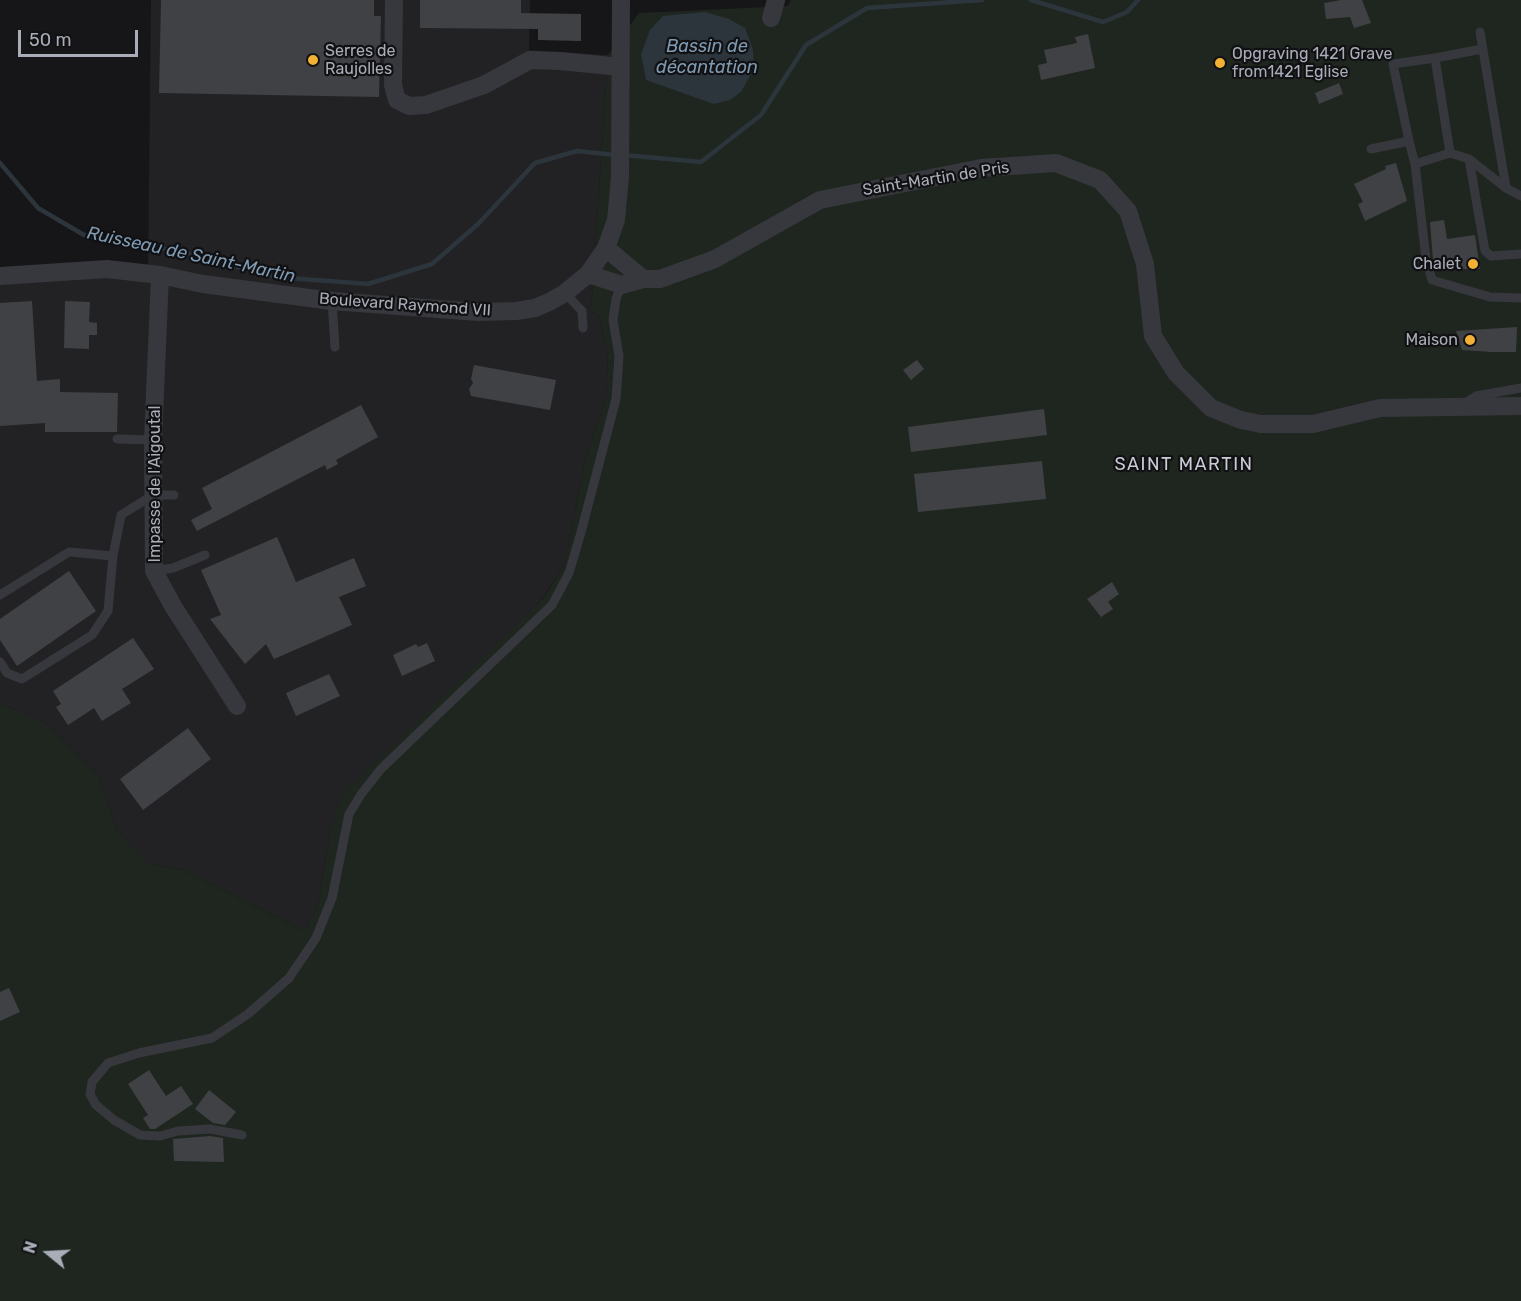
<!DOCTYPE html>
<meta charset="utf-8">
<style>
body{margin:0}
#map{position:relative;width:1521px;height:1301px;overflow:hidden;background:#161618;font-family:Rubik,sans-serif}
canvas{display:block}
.north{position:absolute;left:18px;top:1223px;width:60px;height:60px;-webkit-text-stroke:4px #111113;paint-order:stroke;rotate:288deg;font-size:16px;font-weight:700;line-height:24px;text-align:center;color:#a8adb8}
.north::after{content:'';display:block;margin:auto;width:21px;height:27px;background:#a8adb8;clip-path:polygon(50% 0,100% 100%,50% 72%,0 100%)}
.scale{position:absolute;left:18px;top:30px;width:120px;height:27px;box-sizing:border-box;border:3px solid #a8adb8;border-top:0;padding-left:8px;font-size:18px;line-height:21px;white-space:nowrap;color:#a8adb8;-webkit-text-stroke:4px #111113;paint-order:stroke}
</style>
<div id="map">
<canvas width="1521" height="1301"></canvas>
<div class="north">N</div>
<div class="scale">50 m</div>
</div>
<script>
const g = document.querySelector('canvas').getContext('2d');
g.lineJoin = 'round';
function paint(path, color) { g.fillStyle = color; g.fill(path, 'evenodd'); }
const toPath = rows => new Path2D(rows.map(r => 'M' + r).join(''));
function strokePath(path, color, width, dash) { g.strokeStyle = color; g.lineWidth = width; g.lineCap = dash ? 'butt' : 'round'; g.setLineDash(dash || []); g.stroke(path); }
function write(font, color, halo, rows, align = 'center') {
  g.font = font + ' Rubik,sans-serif'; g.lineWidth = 4.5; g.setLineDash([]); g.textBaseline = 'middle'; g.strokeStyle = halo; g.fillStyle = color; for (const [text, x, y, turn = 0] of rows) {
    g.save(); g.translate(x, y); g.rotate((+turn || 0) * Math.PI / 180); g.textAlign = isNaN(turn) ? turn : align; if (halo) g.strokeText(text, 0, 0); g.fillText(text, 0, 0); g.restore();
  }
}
paint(toPath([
 [151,0,530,0,529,50,608,55,591,311,599,315,608,354,606,400,586,456,565,564,545,595,331,828,318,906,304,931,183,870,149,864,117,830,98,776,45,723,0,703,0,283,148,268]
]), '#222225');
paint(toPath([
 [791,0,1521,0,1521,1301,0,1301,0,703,45,723,98,776,117,830,149,864,183,870,304,931,318,906,331,828,343,794,545,596,565,564,586,456,606,400,608,354,599,315,591,311,608,55,639,13,788,6]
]), '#1e261f');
paint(toPath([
 [705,12,729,19,745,28,753,50,754,69,741,92,730,100,714,104,646,80,641,54,650,30,663,16]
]), '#2c353c');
strokePath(toPath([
 [1031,0,1103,22,1127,12,1138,0],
 [624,155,701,162,761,115,806,45,867,8,982,0],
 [0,163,38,208,84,235,182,252,276,277,368,284,432,264,478,224,535,163,577,151,616,155]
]), '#2c353c', 4.5);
paint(toPath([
 [161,0,374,0,374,16,381,16,379,97,159,93],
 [420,0,521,0,521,13,581,14,581,41,538,40,538,29,420,28],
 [1341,0,1362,0,1371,23,1354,28,1350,17,1326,19,1324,3],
 [1088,34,1095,68,1041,80,1038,65,1047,63,1044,50,1077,43,1075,37],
 [1339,83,1343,94,1319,104,1315,93],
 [1396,163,1407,201,1365,221,1358,204,1363,202,1354,184,1386,169,1385,166],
 [1444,220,1447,239,1475,235,1480,269,1461,269,1462,258,1433,260,1430,222],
 [32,301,37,381,60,379,60,392,118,393,117,432,45,432,45,423,0,426,0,303],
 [65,301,90,302,89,322,97,323,97,335,89,335,89,349,64,348],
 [1517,327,1516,352,1491,352,1462,350,1456,331],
 [917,360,924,369,911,380,903,370],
 [474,365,556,380,550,410,471,396,469,389,473,383,471,379],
 [361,405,378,437,336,460,338,464,327,470,325,465,197,531,191,520,212,509,202,488],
 [1044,409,1047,435,911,452,908,427],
 [1042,461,1046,499,918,512,914,474],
 [277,537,296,582,354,558,366,586,339,597,352,625,274,659,266,644,245,664,210,619,221,615,201,570],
 [69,571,96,611,17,666,0,640,0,619],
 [1112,582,1119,594,1108,602,1113,609,1101,617,1087,599],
 [133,638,154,669,122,689,131,703,102,721,94,708,68,725,56,707,61,704,53,691],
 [427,643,435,661,402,676,393,655,416,644,418,647],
 [329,674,340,696,296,716,286,693],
 [188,728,211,759,143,810,120,779],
 [9,988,20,1012,0,1021,0,992],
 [149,1070,166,1096,181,1086,193,1104,155,1129,150,1129,143,1118,148,1115,128,1084],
 [209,1090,236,1112,225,1125,213,1123,195,1109],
 [210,1136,223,1138,224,1162,174,1161,173,1139]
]), '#404145');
strokePath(toPath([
 [1480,32,1506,188],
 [1409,141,1393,64,1435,58],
 [1371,149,1409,141,1415,164],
 [1450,153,1435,58,1482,49],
 [1469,159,1485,251,1491,256,1521,254],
 [1521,196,1506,188,1469,159,1450,153,1415,164,1426,259,1432,280,1490,297,1521,298],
 [565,293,582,311,583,328],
 [332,301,335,347],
 [1464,404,1476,396,1521,388],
 [117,439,153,440],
 [154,571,173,568,205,555],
 [0,595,69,552,113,556],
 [0,662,7,673,22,679,92,635,108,611,113,556,121,515,153,495,174,495],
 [242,1135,210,1129,178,1131,160,1136,140,1135,114,1120,96,1105,90,1094,92,1082,108,1063,139,1053,212,1038,248,1014,289,978,316,938,332,898,349,814,362,793,381,769,552,605,569,573,580,536,616,399,619,356,613,320,616,299,622,284]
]), '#37383d', 9);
strokePath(toPath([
 [394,0,393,85,397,100,409,106,426,105,484,85,530,60,560,61,621,67],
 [771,18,776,0],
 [588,274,622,285,643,279,606,248],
 [160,275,153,440,154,571,173,606,237,706],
 [0,276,107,269,160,275,203,284,332,301,478,312,516,311,535,308,549,302,565,293,588,274,606,248,616,220,620,177,621,0],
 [643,279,660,279,715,259,820,200,981,168,1056,163,1100,180,1128,211,1145,264,1153,336,1176,373,1211,408,1241,420,1261,424,1313,424,1380,408,1521,406]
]), '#37383d', 18);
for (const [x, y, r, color] of [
 [313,60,6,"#f2b134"],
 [1220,63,6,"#f2b134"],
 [1473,264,6,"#f2b134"],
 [1470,340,6,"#f2b134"]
]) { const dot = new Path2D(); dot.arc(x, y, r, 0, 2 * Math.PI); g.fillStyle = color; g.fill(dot); strokePath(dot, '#111113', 2); }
write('16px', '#a8adb8', '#111113', [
 ["Serres de",325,51],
 ["Raujolles",325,69],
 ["Opgraving 1421 Grave",1232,54],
 ["from1421 Eglise",1232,72],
 ["Chalet",1461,264,"right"],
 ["Maison",1458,340,"right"]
], 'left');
write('16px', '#a8adb8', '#111113', [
 ["Saint-Martin de Pris",936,179,-9],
 ["Boulevard Raymond VII",405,305,4],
 ["Impasse de l'Aigoutal",155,484,-90]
]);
write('italic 18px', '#7f9bb3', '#111113', [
 ["Bassin de",707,47],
 ["décantation",707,68],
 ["Ruisseau de Saint-Martin",191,255,12]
]);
g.letterSpacing = '1.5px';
write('18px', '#c9ccd4', '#111113', [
 ["SAINT MARTIN",1184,465]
]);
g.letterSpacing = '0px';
</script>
